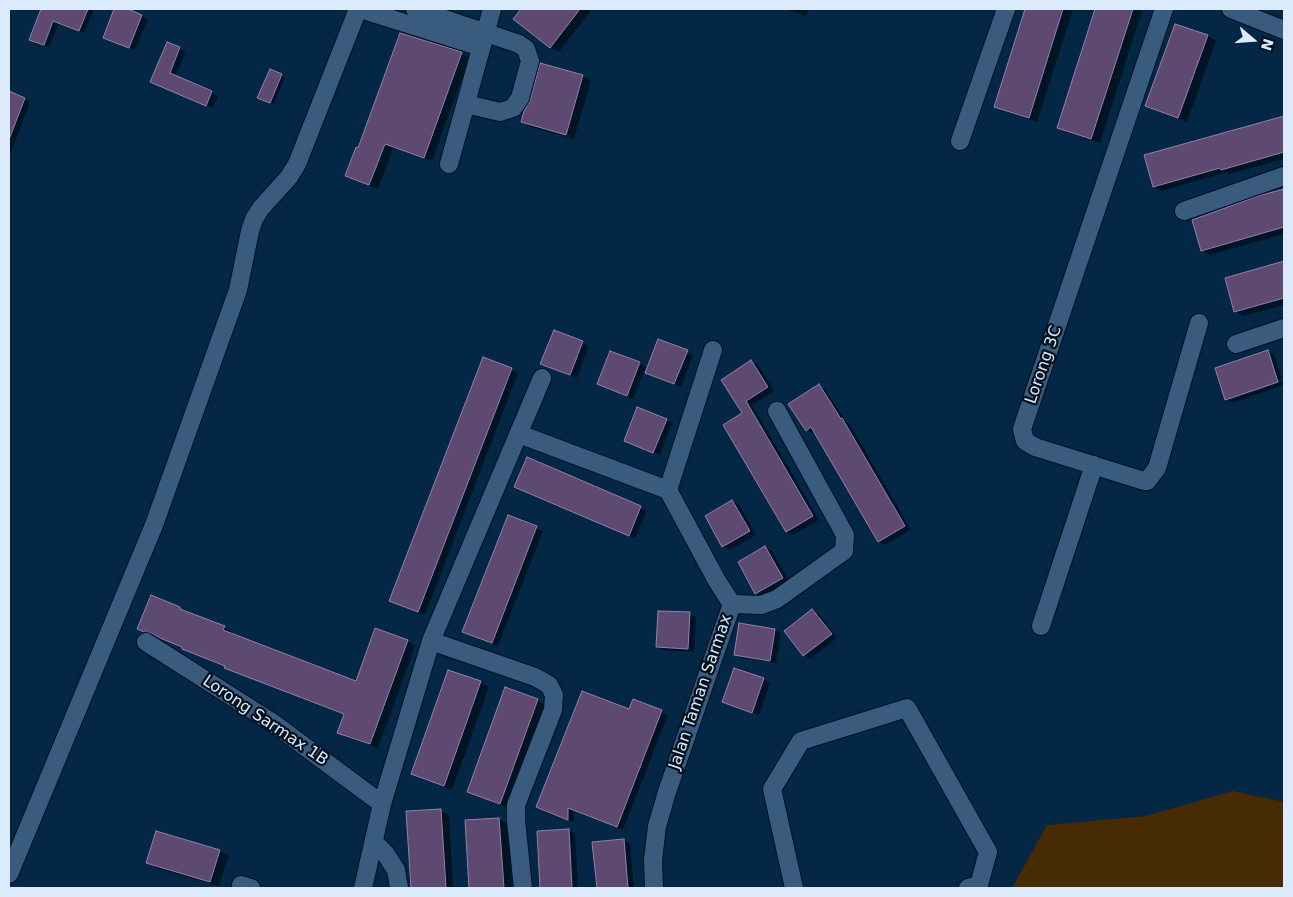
<!DOCTYPE html>
<style>
body{margin:0}
#map{position:relative;width:1293px;height:897px;overflow:hidden;background:#032745;font-family:"DejaVu Sans",sans-serif}
canvas{display:block}
.frame{position:absolute;inset:0;border:10px solid #dbebfb;pointer-events:none}
.north{position:absolute;left:1228px;top:15px;width:50px;height:50px;-webkit-text-stroke:4px #03101d;paint-order:stroke;rotate:108deg;font-size:14px;font-weight:700;line-height:20px;text-align:center;color:#dbebfb}
.north::after{content:'';display:block;margin:auto;width:18px;height:22px;background:#dbebfb;clip-path:polygon(50% 0,100% 100%,50% 72%,0 100%)}
</style>
<div id="map">
<canvas width="1293" height="897"></canvas>
<div class="frame"></div>
<div class="north">N</div>
</div>
<script>
const g = document.querySelector('canvas').getContext('2d');
g.lineJoin = 'round';
function paint(path, color) { g.fillStyle = color; g.fill(path, 'evenodd'); }
const toPath = rows => new Path2D(rows.map(r => 'M' + r).join(''));
function strokePath(path, color, width, dash) { g.strokeStyle = color; g.lineWidth = width; g.lineCap = dash ? 'butt' : 'round'; g.setLineDash(dash || []); g.stroke(path); }
function write(font, color, halo, rows, align = 'center') {
  g.font = font + ' "DejaVu Sans",sans-serif'; g.lineWidth = 4.5; g.setLineDash([]); g.textBaseline = 'middle'; g.strokeStyle = halo; g.fillStyle = color; for (const [text, x, y, turn = 0] of rows) {
    g.save(); g.translate(x, y); g.rotate((+turn || 0) * Math.PI / 180); g.textAlign = isNaN(turn) ? turn : align; if (halo) g.strokeText(text, 0, 0); g.fillText(text, 0, 0); g.restore();
  }
}
paint(toPath([
 [1233,791,1284,802,1284,888,1012,888,1047,825,1146,816]
]), '#472b05');
paint(toPath([
 [43,9,94,9,84,33,59,23,49,47,31,39],
 [116,9,124,9,148,19,135,50,104,37],
 [522,9,592,9,559,52,550,47,514,18],
 [784,9,809,9,806,16],
 [1027,9,1073,9,1037,122,1004,111,996,106],
 [1096,9,1138,9,1142,11,1100,143,1067,133,1058,128],
 [1176,25,1208,36,1216,41,1187,122,1155,110,1147,106],
 [168,43,186,52,175,77,218,96,213,108,158,85],
 [461,53,469,58,432,161,393,148,378,189,355,180,347,175,359,150],
 [541,65,583,76,591,81,574,139,531,127,522,122,531,101],
 [281,75,285,77,274,104,263,100],
 [9,94,24,99,30,102,9,158],
 [1284,117,1284,159,1229,174,1227,172,1162,191,1154,187,1146,156],
 [1284,190,1284,234,1210,255,1202,250,1258,198],
 [1284,263,1284,305,1244,316,1235,311,1226,279],
 [554,331,589,346,577,378,548,367],
 [687,351,693,355,681,387,646,372],
 [1267,351,1274,355,1282,379,1229,397,1229,400,1283,381,1284,385,1233,403,1226,399],
 [483,359,518,373,425,615,396,604],
 [751,361,758,365,774,391,752,405,819,520,793,535,787,532,744,414],
 [639,363,646,367,633,399,599,384],
 [819,385,825,389,846,422,849,423,911,530,885,545,879,542,815,432,813,433,806,430],
 [666,420,672,423,660,455,625,441],
 [527,459,647,511,635,538,522,490],
 [732,501,739,505,756,535,730,550,723,546],
 [508,516,543,531,498,646,470,635],
 [765,548,772,551,789,582,763,596,756,593],
 [180,608,188,613,224,627,232,632,231,635,356,682,407,641,415,646,378,748,346,737,338,732,345,715,234,672,226,668,226,666,169,642,160,637,147,633,139,629],
 [812,610,819,614,837,638,810,659,804,655],
 [689,614,696,617,694,652,664,650,657,647],
 [775,630,781,634,776,663,742,658,736,654],
 [449,671,481,683,489,687,452,790,421,778,412,773],
 [763,679,770,683,759,715,730,705,724,702],
 [537,700,545,705,509,808,477,796,468,791],
 [633,700,668,715,623,830,573,810,574,822,538,807,629,711],
 [440,810,449,815,453,888,412,888,407,812],
 [499,819,508,824,512,888,470,888,466,822],
 [568,830,575,834,578,888,541,888,538,832],
 [157,833,220,851,228,856,219,886,156,868,148,863],
 [624,840,630,844,634,888,598,888,594,843]
]), '#0007');
const building = toPath([
 [41,9,88,9,79,31,53,21,44,45,29,40,41,9],
 [114,9,128,9,142,15,129,48,103,38,114,9],
 [521,9,580,9,550,48,513,19,521,9],
 [1025,9,1063,9,1029,118,994,107,1025,9],
 [1095,9,1133,9,1091,139,1057,128,1095,9],
 [1175,24,1208,35,1178,118,1145,106,1175,24],
 [400,33,462,52,424,158,385,144,369,185,345,176,356,147,358,148,400,33],
 [167,42,180,47,170,73,212,91,206,106,150,82,167,42],
 [540,63,583,75,566,135,521,122,524,111,530,101,540,63],
 [270,69,282,74,270,103,257,98,270,69],
 [9,91,25,98,10,137,9,137,9,91],
 [1284,116,1284,152,1221,170,1220,168,1153,187,1144,155,1284,116],
 [1284,189,1284,227,1201,251,1192,220,1258,196,1284,189],
 [1284,261,1284,298,1234,312,1225,278,1284,261],
 [554,330,583,341,570,375,540,364,554,330],
 [658,339,688,350,674,384,645,373,658,339],
 [1268,350,1278,382,1225,400,1215,368,1268,350],
 [610,351,640,362,627,396,597,384,610,351],
 [483,357,512,368,418,612,389,601,483,357],
 [751,360,768,387,746,401,813,516,786,532,723,425,742,413,721,380,751,360],
 [819,384,841,419,842,418,905,526,878,542,811,427,806,431,788,404,819,384],
 [637,407,667,419,653,453,624,441,637,407],
 [527,457,641,506,629,536,514,487,527,457],
 [732,500,750,531,722,547,705,516,732,500],
 [508,515,537,526,492,643,462,632,508,515],
 [765,546,783,578,755,594,738,562,765,546],
 [151,595,180,607,180,609,225,626,223,630,356,681,375,628,408,640,370,744,337,733,344,714,224,668,225,666,182,649,182,647,160,638,151,633,144,632,137,629,151,595],
 [812,609,832,634,803,656,784,631,812,609],
 [658,611,690,612,688,649,656,647,658,611],
 [739,623,775,629,770,661,734,655,739,623],
 [734,668,764,678,752,713,722,702,734,668],
 [448,670,481,681,444,786,411,774,448,670],
 [505,687,538,699,500,804,467,792,505,687],
 [582,691,629,709,633,699,662,710,617,827,568,808,568,820,536,807,582,691],
 [441,809,446,888,411,888,406,811,441,809],
 [499,818,504,888,469,888,465,820,499,818],
 [569,829,572,888,540,888,537,831,569,829],
 [156,831,220,850,210,882,146,863,156,831],
 [624,839,628,888,597,888,592,842,624,839]
]);
paint(building, '#5e4971');
strokePath(building, '#9680ab', 1);
const minor = toPath([
 [360,9,481,47],
 [415,9,519,44,526,49,530,61,520,98,513,108,500,112,466,104],
 [1164,9,1022,429,1025,441,1035,447,1144,481,1147,481,1157,468,1199,323],
 [1231,9,1284,30],
 [960,141,1006,9],
 [449,164,492,9],
 [1184,211,1284,176],
 [1236,344,1284,328],
 [519,434,668,490,717,581,732,604,667,792,657,826,653,860,654,888],
 [668,490,713,350],
 [732,604,761,605,777,599,844,551,845,535,777,411],
 [1041,626,1094,465],
 [431,641,535,677,549,685,554,695,553,710,516,805,516,820,523,888],
 [146,642,273,723,382,804],
 [374,842,385,853,396,870,399,888],
 [9,874,154,525,238,290,250,231,254,219,261,208,289,177,297,164,358,9],
 [241,885,251,888],
 [363,888,382,804,431,641,542,378],
 [794,888,772,789,801,741,907,708,988,852,979,885,968,888]
]);
strokePath(minor, '#000f25', 20);
strokePath(minor, '#395c7e', 18);
write('16px', '#dbebfb', '#03101d', [
 ["Lorong 3C",1044,365,-71],
 ["Jalan Taman Sarmax",701,692,-71],
 ["Lorong Sarmax 1B",265,721,34]
]);
</script>
